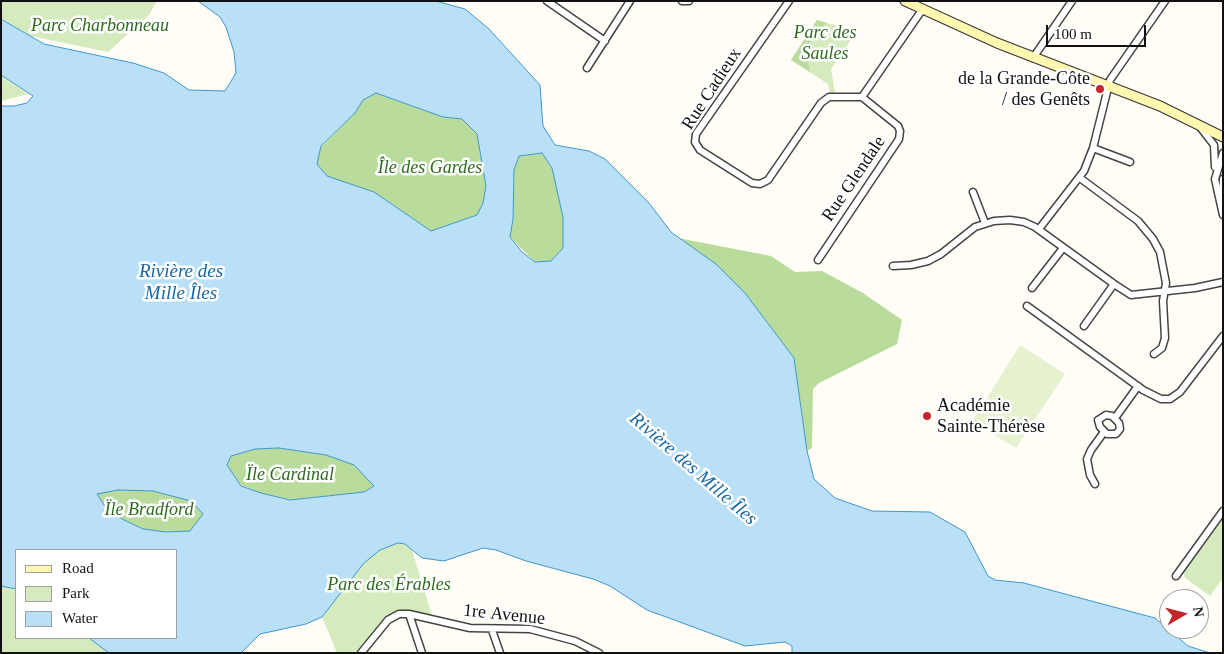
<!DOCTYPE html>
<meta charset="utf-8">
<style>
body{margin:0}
#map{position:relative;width:1224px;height:654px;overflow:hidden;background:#fffdf5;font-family:"Times New Roman",serif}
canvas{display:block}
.frame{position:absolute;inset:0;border:2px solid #111;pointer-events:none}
.legend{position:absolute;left:15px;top:549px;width:162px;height:90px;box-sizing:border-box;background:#fff;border:1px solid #a0a0a0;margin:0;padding:6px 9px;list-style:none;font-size:15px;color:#111}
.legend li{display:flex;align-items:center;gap:10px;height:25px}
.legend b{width:25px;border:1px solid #a0a0a0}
.north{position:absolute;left:1159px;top:589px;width:50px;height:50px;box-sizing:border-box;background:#fff;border:1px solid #a0a0a0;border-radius:50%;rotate:82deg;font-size:14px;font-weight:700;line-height:20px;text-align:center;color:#111}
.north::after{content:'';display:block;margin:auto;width:18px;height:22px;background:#c4262e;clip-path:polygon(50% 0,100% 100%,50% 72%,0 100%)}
.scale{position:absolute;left:1046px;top:25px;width:100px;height:22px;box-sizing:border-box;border:2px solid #111;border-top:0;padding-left:6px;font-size:15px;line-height:18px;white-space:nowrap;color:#111;-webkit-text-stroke:4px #fff;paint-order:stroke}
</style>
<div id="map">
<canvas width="1224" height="654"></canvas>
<div class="frame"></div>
<ul class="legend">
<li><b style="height:6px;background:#fff6b0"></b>Road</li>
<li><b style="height:14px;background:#d5ebbd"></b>Park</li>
<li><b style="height:14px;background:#b9e0f7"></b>Water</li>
</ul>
<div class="north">N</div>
<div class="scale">100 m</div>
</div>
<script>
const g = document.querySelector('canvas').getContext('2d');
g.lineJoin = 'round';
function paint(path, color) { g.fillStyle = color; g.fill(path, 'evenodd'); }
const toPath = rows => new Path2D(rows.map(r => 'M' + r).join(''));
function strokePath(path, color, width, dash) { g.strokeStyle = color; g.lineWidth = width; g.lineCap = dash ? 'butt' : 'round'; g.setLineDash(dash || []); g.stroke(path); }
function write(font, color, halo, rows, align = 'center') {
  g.font = font + ' "Times New Roman",serif'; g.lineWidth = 5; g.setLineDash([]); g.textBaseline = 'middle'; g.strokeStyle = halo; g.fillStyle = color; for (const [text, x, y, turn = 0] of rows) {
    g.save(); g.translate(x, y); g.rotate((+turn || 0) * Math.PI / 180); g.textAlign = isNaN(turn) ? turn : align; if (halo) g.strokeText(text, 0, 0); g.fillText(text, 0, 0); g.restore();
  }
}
paint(toPath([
 [1,1,157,1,149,15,108,52,31,36,1,18],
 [817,20,856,32,831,69,835,93,830,94,828,84,791,60],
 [1,76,28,94,1,101],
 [1223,517,1223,578,1210,596,1185,578,1183,572],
 [398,543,405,544,412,550,433,619,409,614,388,620,361,653,337,653,322,617,364,563,380,550],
 [1,586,16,589,16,638,89,638,109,653,1,653]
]), '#d5ebbd');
paint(toPath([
 [817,20,827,23,811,37,808,61,810,72,791,60],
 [376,93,443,117,462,119,477,134,486,186,483,203,477,215,431,231,374,192,327,176,316,164,321,147,355,113,363,100],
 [542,153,552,168,563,217,563,248,551,261,535,262,510,237,513,219,514,170,519,156],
 [678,238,771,256,795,272,822,271,863,293,902,320,897,344,819,383,813,389,812,448,807,451,794,358,745,293,716,264],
 [279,448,326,455,354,465,374,485,364,492,290,500,261,493,241,485,227,465,231,456,255,449],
 [118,490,153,491,191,501,203,514,190,531,166,532,143,529,122,519,104,505,97,493]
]), '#b9dc9c');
paint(toPath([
 [1020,345,1065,374,1016,448,972,422]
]), '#e6f2cf');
const water = toPath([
 [198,1,436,1,465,9,489,29,540,85,543,126,555,145,589,151,605,159,649,203,671,232,716,264,745,293,794,358,807,451,814,479,835,498,872,511,930,512,965,532,988,576,995,580,1024,583,1155,618,1188,646,1210,653,792,653,792,646,785,642,745,646,647,610,610,586,593,579,526,561,496,550,483,548,444,561,422,558,405,544,398,543,380,550,364,563,322,617,306,624,260,634,241,653,109,653,89,638,176,638,176,550,16,550,16,589,1,586,1,106,14,106,27,103,33,96,1,75,1,19,44,44,133,63,164,73,189,90,225,91,236,73,234,52,226,27,220,17,198,1],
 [376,93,443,117,462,119,477,134,486,186,483,203,477,215,431,231,374,192,327,176,317,164,321,146,355,113,363,100,376,93],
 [542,153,552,168,563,217,563,248,551,261,535,262,522,252,510,237,513,219,514,170,519,156,542,153],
 [279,448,326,455,354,465,374,486,364,492,290,500,261,493,241,486,227,465,231,456,255,449,279,448],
 [118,490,153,491,191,501,203,514,190,531,166,532,143,529,122,519,104,505,97,494,118,490]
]);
paint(water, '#b9e0f7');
strokePath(water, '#3f96cf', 1);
const street = toPath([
 [547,1,605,41],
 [682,1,689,1],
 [789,1,696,134,695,142,700,150,752,183,760,184,768,180,821,103,829,97,862,97,898,126,900,131,899,139,818,260],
 [1033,58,1072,1],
 [587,68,630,1],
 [862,97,922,10],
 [1200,127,1214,145,1215,167],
 [1093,148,1130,162],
 [1223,153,1215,179,1223,215],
 [1080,178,1138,221,1153,239,1160,252,1166,283,1163,301,1165,338,1162,348,1154,354],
 [973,192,985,223],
 [1222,204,1223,179],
 [1039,229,1084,171,1093,148,1110,80,1165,1],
 [893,266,911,265,928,261,941,254,975,227,994,221,1010,220,1024,222,1035,227,1114,284,1131,295,1195,288,1223,282],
 [1032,288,1063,248],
 [1027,306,1143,390,1161,399,1170,399,1180,392,1223,336],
 [1084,326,1114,284],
 [1106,415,1112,416,1119,423,1120,429,1116,434,1107,434,1100,427,1098,420,1106,415],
 [1115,418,1138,386],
 [1095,484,1090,475,1087,459,1091,450,1104,432],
 [1176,576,1223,511],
 [409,614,422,653],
 [492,630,500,653],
 [361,653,388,620,399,614,409,614,470,628,530,629,575,641,599,653]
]);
const secondary = toPath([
 [905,1,997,43,1160,106,1223,137]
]);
strokePath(street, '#444', 9);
strokePath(secondary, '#333', 11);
strokePath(street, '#fff', 6);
strokePath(secondary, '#fff6b0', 9);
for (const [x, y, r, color] of [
 [1100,89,5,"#c4262e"],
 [927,416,5,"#c4262e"]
]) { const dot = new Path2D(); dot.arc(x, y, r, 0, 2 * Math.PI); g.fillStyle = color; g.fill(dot); strokePath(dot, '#fff', 2); }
write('italic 18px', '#2f6b1f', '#fff', [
 ["Parc Charbonneau",100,26],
 ["Parc des",825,33],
 ["Saules",825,54],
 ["Île des Gardes",430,168],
 ["Ïle Cardinal",290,475],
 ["Ïle Bradford",149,510],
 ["Parc des Érables",389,585]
]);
write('18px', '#111', '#fff', [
 ["de la Grande-Côte",1090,79],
 ["/ des Genêts",1090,100],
 ["Académie",937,406,"left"],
 ["Sainte-Thérèse",937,427,"left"]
], 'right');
write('18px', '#111', '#fff', [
 ["Rue Cadieux",712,89,-57],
 ["Rue Glendale",854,179,-56],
 ["1re Avenue",504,615,6]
]);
write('italic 19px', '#1768a6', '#fff', [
 ["Rivière des",181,272],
 ["Mille Îles",181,294],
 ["Rivière des Mille Îles",693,469,41]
]);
</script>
